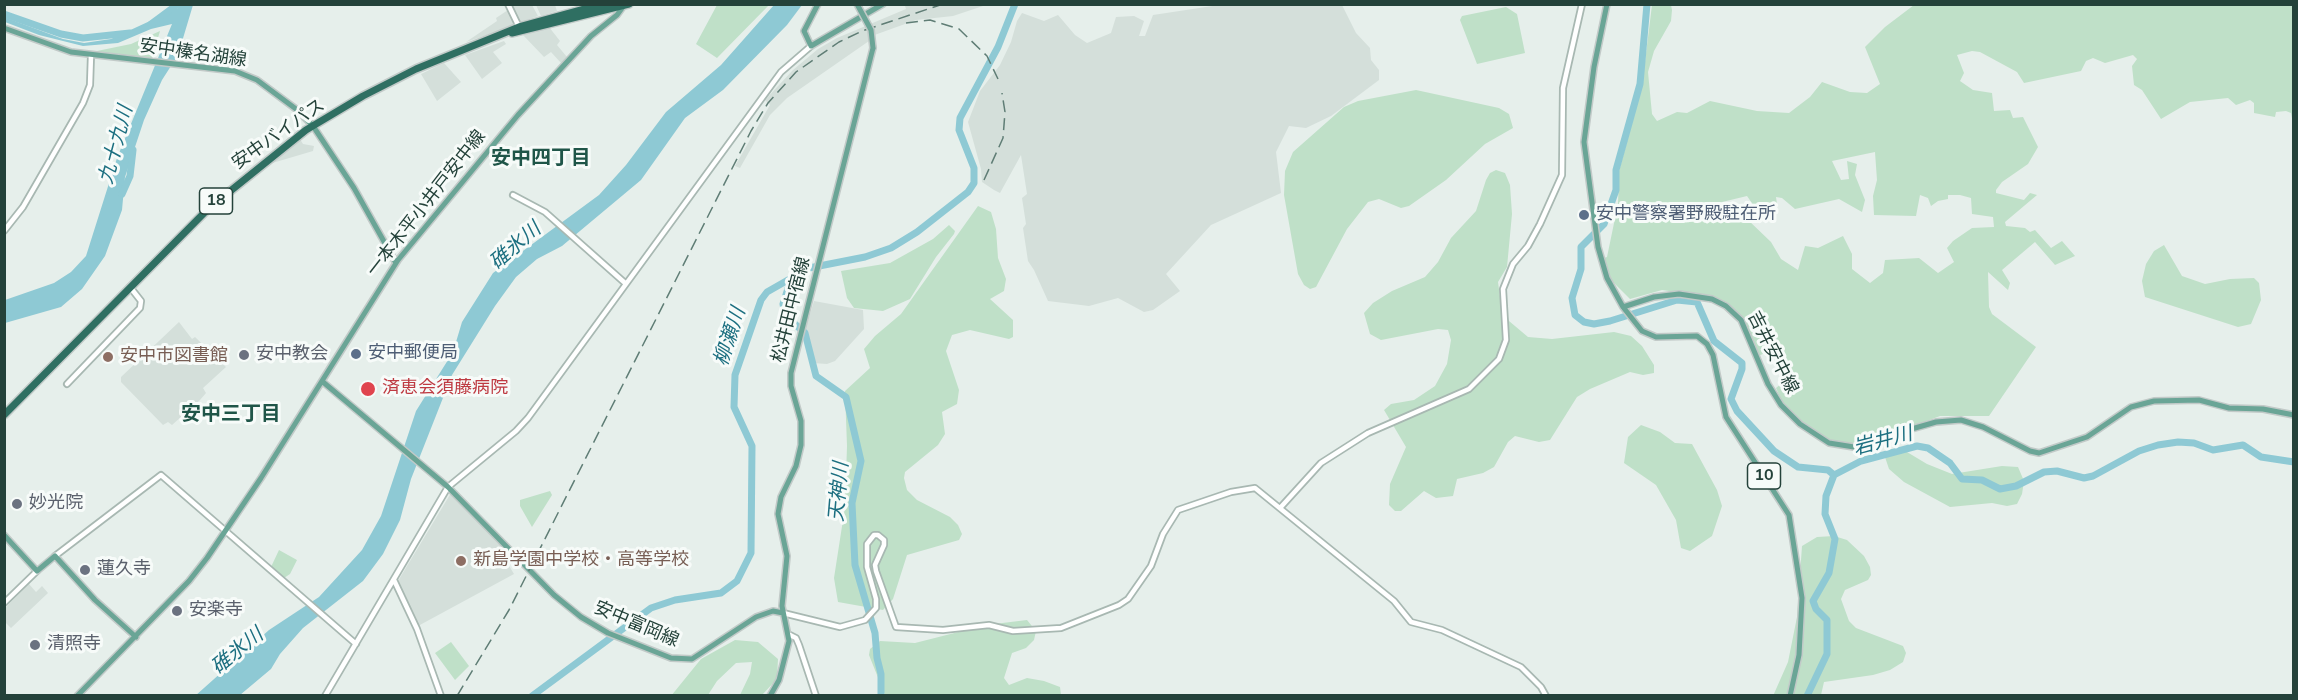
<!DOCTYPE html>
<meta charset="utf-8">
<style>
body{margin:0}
#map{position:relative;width:2298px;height:700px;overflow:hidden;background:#e6efeb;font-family:"Nunito Sans",sans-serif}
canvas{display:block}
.frame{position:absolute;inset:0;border:6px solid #24423a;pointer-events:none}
</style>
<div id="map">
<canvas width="2298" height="700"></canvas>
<div class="frame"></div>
</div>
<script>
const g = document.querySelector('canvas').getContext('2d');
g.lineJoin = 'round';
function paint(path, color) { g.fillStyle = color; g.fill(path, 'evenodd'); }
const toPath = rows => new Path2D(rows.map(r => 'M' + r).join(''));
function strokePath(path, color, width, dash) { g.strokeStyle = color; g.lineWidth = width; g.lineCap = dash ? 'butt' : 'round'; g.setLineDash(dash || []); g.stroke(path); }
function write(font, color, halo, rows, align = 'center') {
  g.font = font + ' "Nunito Sans","Noto Sans JP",sans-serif'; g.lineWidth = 6; g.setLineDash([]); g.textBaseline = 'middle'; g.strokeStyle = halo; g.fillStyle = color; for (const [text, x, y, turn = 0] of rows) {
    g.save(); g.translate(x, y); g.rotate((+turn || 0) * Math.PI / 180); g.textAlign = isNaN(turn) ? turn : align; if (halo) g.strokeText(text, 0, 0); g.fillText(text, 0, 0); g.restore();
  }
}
paint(toPath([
 [510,5,532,5,538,16,519,23],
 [536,5,555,5,557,11,541,16],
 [908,5,986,5,953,16,916,20,869,37,869,41,787,98,770,115,740,168,735,166,770,105,765,100,793,70,818,49,837,38,906,9,905,6],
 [1219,5,1342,5,1356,33,1370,48,1371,60,1379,70,1379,80,1331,116,1306,128,1289,126,1276,152,1281,193,1211,225,1166,274,1180,291,1153,310,1144,312,1118,298,1089,306,1048,301,1034,270,1028,261,1023,228,1026,224,1022,198,1027,194,1021,155,1000,193,994,190,982,182,981,169,968,122,980,91,1000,65,1011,42,1017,21,1022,13,1044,21,1058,15,1075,35,1087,43,1111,33,1116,17,1134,16,1144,21,1139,36,1145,36,1153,15],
 [508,10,514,26,466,42,497,21,496,18],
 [549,27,560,41,557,45,567,57,561,63,551,52,544,57,523,35],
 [504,41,506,44,493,52,502,63,482,79,465,55],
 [444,63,461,82,437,101,421,74],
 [300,139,303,144,314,146,313,151,269,164],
 [814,301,863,310,864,329,835,361,827,364,813,363,805,330],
 [179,322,192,339,195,337,226,367,203,388,206,393,200,400,172,425,168,422,163,425,121,382,121,377],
 [451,493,515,558,508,564,514,574,418,626,398,581],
 [29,584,36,592,42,586,48,593,11,628,5,622,5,608]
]), '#d4dfda');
paint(toPath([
 [717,5,769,5,717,58,696,44],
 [1652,5,1671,5,1672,10,1671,21,1654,51,1648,72,1652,114,1657,121,1677,112,1687,113,1710,101,1757,111,1789,113,1810,97,1822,82,1850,92,1867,93,1880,84,1865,47,1885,27,1914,5,2293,5,2293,124,2291,113,2286,111,2276,112,2275,117,2254,113,2254,103,2250,100,2236,105,2228,98,2190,102,2161,119,2142,90,2134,85,2132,66,2137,59,2133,55,2105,63,2093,58,2086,61,2081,71,2024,83,2017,72,1980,52,1972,51,1957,55,1964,73,1960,81,1973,90,1992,93,1994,111,2010,110,2013,118,2023,117,2038,147,2028,164,2002,182,1996,190,1996,193,2024,200,2030,193,2037,195,2005,222,2006,226,2025,228,2030,232,2035,230,2051,248,2062,241,2075,256,2055,265,2035,242,2002,270,2010,283,2008,290,1988,272,1989,307,1992,314,2036,347,1989,416,1940,416,1869,443,1854,444,1830,441,1802,423,1783,404,1776,388,1787,379,1771,349,1759,356,1744,320,1728,303,1712,297,1662,290,1630,299,1609,278,1604,258,1607,257,1618,204,1619,171,1642,86],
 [1875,152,1877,180,1873,196,1874,215,1916,216,1920,195,1928,198,1931,206,1938,201,1948,199,1948,195,1960,195,1971,198,1972,214,1993,217,1994,227,1972,228,1953,241,1947,248,1954,262,1938,273,1919,258,1885,260,1883,273,1870,283,1852,269,1852,254,1843,236,1818,248,1805,246,1798,270,1781,259,1771,242,1746,218,1719,218,1718,203,1747,196,1756,209,1777,204,1776,197,1782,198,1795,209,1839,199,1862,212,1865,200,1855,175,1857,164,1847,161,1849,179,1841,180,1832,161],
 [1506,7,1517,14,1525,53,1477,64,1460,20,1462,16],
 [160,31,152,58,92,52,131,44],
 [1416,90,1499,108,1509,114,1513,128,1485,144,1446,180,1409,206,1401,208,1379,199,1368,202,1347,229,1316,287,1310,289,1304,285,1298,274,1284,195,1285,171,1293,152,1344,107,1358,101],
 [1496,170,1505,173,1510,185,1512,214,1507,267,1498,282,1500,297,1509,321,1528,337,1552,339,1614,332,1631,336,1642,346,1654,365,1654,373,1643,375,1630,372,1590,389,1577,397,1550,440,1539,442,1515,436,1508,442,1494,467,1483,473,1457,479,1453,496,1436,498,1424,491,1401,511,1395,511,1389,505,1390,484,1406,447,1384,410,1391,404,1414,400,1435,386,1447,364,1451,340,1448,330,1438,329,1381,340,1370,334,1364,313,1373,303,1392,291,1425,277,1438,262,1451,238,1476,211,1486,180,1490,173],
 [978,206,991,212,996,229,998,258,1006,279,1004,291,990,299,1013,320,1013,337,1009,339,970,330,952,335,946,351,959,390,957,404,942,412,945,434,938,445,905,472,904,478,907,490,917,500,950,517,958,525,962,534,959,540,907,555,893,599,883,610,838,602,834,578,845,507,847,446,845,391,870,368,864,349,875,336,901,314],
 [949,225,955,231,954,234,936,257,910,299,883,311,854,308,847,298,841,271,890,263,933,239],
 [2164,245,2182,276,2205,284,2230,279,2254,278,2259,283,2261,300,2251,324,2238,327,2145,297,2142,281,2146,264,2154,251],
 [1641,425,1660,432,1675,443,1692,444,1717,490,1722,506,1712,536,1690,551,1681,548,1676,520,1656,485,1624,463,1628,437],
 [1887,449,1902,449,1927,464,1952,474,2002,466,2018,467,2024,481,2022,494,2017,504,2007,506,1992,503,1950,507,1904,482,1889,469,1885,457],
 [550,491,552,495,532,527,520,506,520,500],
 [1834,536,1847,540,1864,556,1870,567,1871,575,1868,580,1845,590,1841,599,1849,621,1856,628,1903,646,1906,653,1903,662,1890,670,1873,675,1824,682,1821,695,1773,696,1788,662,1797,617,1802,546,1817,537],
 [279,550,297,560,290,574,284,578,271,567],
 [1027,620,1036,631,1034,640,1026,648,1012,653,1004,678,1009,685,1027,678,1044,681,1060,687,1061,695,885,695,869,655,870,649,880,641,915,643,986,625],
 [735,640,758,642,778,659,777,679,762,695,740,695,750,674,752,662,736,663,717,681,708,695,671,696,701,659],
 [451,642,469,666,455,680,435,653]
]), '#bfe0c8');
paint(toPath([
 [179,5,193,5,178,55,162,80,144,120,125,177,122,210,105,256,82,289,61,307,5,323,5,300,54,283,71,272,86,256,117,158,172,24,151,29,118,43,83,46,39,35,5,22,4,17,63,39,84,43,111,39,178,8],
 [774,5,802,5,787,25,723,90,685,118,641,180,562,246,537,259,516,277,495,306,452,375,411,479,400,520,383,554,363,581,303,628,280,654,271,669,240,695,195,696,269,630,319,597,362,550,381,516,416,411,453,352,462,322,493,273,599,195,626,165,666,112,721,65]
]), '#8ec9d4');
strokePath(toPath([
 [1647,4,1640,84,1616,170,1616,190,1604,224,1581,247,1581,269,1572,298,1575,315,1584,322,1594,324,1610,321,1677,300,1697,302,1714,341,1742,363,1742,369,1731,399,1737,411,1774,451,1798,467,1828,470,1834,475],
 [4,14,61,34,83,38,130,33],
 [151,24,178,4],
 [122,194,130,176,133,150],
 [791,279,783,304,784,310,789,319,805,333,816,376,846,397,861,461,852,503,855,565,875,633,877,658,881,674,881,696],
 [1834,475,1861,461,1917,446,1928,448,1950,463,1962,479,1982,480,2000,489,2016,486,2044,472,2057,471,2084,478,2093,476,2139,451,2158,445,2178,442,2194,443,2213,450,2243,445,2261,457,2294,462],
 [532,696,651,608,675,600,721,593,737,581,751,553,752,446,734,407,735,375,761,300,767,292,809,268,865,257,891,248,917,232,968,192,974,183,974,168,959,130,960,118,998,47,1015,4],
 [1807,696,1827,654,1827,620,1816,609,1813,601,1829,573,1835,539,1825,514,1826,496,1834,475]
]), '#8ec9d4', 7);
const minor = toPath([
 [508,4,520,29],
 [513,195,545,212,625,283],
 [4,231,23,207,83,103,90,85,91,55],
 [67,384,140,308,141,301,130,287],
 [1280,508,1321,463,1368,433,1469,389,1499,359,1506,340,1503,289,1513,264,1528,246,1540,224,1562,175,1563,88,1582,4],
 [55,556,161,475,356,644],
 [394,580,417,629,441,696],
 [4,603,37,571],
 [783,613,840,627,865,620,876,608,876,599,867,567,867,544,874,535,878,535,884,540,884,545,875,565,876,571,896,627,943,630,989,625,1013,631,1061,628,1119,605,1128,599,1151,566,1163,534,1178,510,1231,492,1255,488,1394,601,1411,622,1442,630,1521,667,1541,687,1546,696],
 [790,635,796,638,799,645,816,696],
 [325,696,448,487,516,431,528,418,781,72,811,46]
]);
const major = toPath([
 [818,4,804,31,811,46,883,4],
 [1607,4,1594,67,1584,142,1598,247,1607,278,1623,307,1642,331,1656,337,1697,336,1707,344,1713,355,1726,417,1789,515,1802,598,1799,655,1790,696],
 [4,28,71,52,235,71,257,80,296,109,313,126,354,188,396,263],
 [1623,307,1654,297,1679,294,1712,299,1726,306,1741,320,1768,384,1781,405,1800,424,1829,443,1854,447,1869,445,1908,430,1936,422,1961,420,1983,427,2030,451,2039,453,2087,437,2131,407,2154,401,2199,400,2229,408,2263,409,2294,415],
 [323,382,448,487,554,595,581,617,608,633,671,658,692,659,756,617,773,611,783,613],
 [4,535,37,571,55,556,95,600,136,637],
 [77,696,189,581,207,558,261,478,398,260,518,115,591,36,617,15,625,4],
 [770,696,779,680,789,641,782,606,787,556,778,514,781,497,796,466,801,445,801,421,791,386,791,373,873,48]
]);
const highway = toPath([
 [512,33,629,4],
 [4,415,208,209,306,130,363,96,416,69,519,27,603,4]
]);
strokePath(minor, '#a8b8b2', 8);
strokePath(major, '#c2cac8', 8);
strokePath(highway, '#c2cac8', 10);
strokePath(minor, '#fff', 4.5);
strokePath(major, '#6aa596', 5);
strokePath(highway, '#2f6f62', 7);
strokePath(toPath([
 [906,23,930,20,959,29,987,56,998,79],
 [984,180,1003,138,1005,112,1002,93],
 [457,696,509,610,751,131,768,103,796,72,839,42,862,31,943,4]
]), '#5f7d75', 1.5, [12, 6]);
const majorBridge = toPath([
 [857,4,871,30,873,48]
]);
strokePath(majorBridge, '#c2cac8', 8, []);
strokePath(majorBridge, '#6aa596', 5);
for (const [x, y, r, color] of [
 [1584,215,6,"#5c6f8a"],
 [356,354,6,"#5c6f8a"],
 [244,355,6,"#6b7280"],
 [108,357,6,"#8d6e63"],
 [368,389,8,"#e0444e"],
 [17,504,6,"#6b7280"],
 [461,561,6,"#8d6e63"],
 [85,570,6,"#6b7280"],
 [177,611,6,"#6b7280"],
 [35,645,6,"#6b7280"]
]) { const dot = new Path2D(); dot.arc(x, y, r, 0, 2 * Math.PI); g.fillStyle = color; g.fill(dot); strokePath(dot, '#f7fbf9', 2); }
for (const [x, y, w] of [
 [216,201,33],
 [1764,476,33]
]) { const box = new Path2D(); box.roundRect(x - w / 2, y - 13, w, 26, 4.5); g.fillStyle = '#f7fbf9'; g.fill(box); strokePath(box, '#24423a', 1.5); }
write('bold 16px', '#24423a', null, [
 ["18",216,201],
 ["10",1764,476]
]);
write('18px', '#24423a', '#f7fbf9', [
 ["安中榛名湖線",193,54,8],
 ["安中バイパス",279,135,-35],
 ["一本木平小井戸安中線",427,204,-52],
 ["松井田中宿線",792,310,-76],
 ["吉井安中線",1772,353,63],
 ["安中富岡線",636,625,23]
]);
write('18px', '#4e5e75', '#f7fbf9', [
 ["安中警察署野殿駐在所",1596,215],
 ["安中郵便局",368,354]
], 'left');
write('18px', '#5b616d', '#f7fbf9', [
 ["安中教会",256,355],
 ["妙光院",29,504],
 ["蓮久寺",97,570],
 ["安楽寺",189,611],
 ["清照寺",47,645]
], 'left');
write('18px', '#785e54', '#f7fbf9', [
 ["安中市図書館",120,357],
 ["新島学園中学校・高等学校",473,561]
], 'left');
write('18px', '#be3a42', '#f7fbf9', [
 ["済恵会須藤病院",382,389]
], 'left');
write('italic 20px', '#1c6f80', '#f7fbf9', [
 ["九十九川",117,145,-75],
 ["碓氷川",516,247,-41],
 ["柳瀬川",731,337,-72],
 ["岩井川",1883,442,-15],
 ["天神川",840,492,-85],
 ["碓氷川",238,652,-39]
]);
write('bold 20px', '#1f5548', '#f7fbf9', [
 ["安中四丁目",541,159],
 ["安中三丁目",231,415]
]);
</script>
